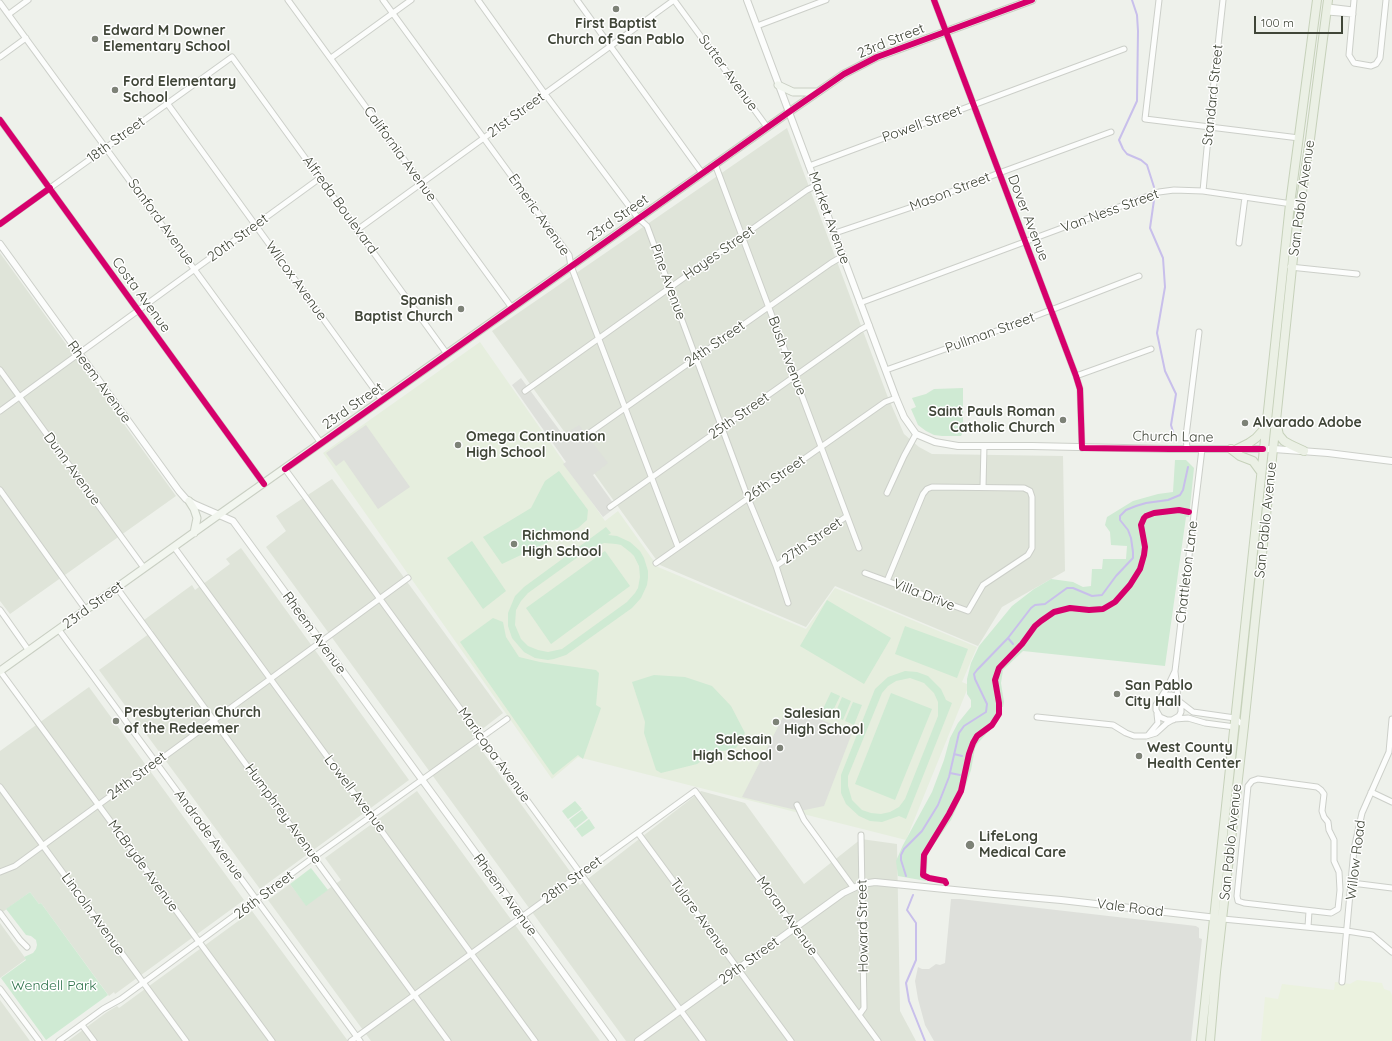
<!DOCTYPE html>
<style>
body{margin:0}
#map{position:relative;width:1392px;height:1041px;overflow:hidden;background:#eef1eb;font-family:Quicksand,sans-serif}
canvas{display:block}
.scale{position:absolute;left:1254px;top:16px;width:89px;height:18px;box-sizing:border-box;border:2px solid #404638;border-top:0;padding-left:5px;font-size:12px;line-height:14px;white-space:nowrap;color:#404638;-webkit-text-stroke:3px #fff;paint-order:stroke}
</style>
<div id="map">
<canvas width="1392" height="1041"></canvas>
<div class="scale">100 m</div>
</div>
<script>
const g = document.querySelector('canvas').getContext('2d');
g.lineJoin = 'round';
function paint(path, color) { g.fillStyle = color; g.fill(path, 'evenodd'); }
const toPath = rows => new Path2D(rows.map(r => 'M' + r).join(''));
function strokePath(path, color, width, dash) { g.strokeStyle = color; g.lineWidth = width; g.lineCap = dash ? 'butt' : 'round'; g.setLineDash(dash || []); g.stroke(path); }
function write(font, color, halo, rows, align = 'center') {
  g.font = font + ' Quicksand,sans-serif'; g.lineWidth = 3; g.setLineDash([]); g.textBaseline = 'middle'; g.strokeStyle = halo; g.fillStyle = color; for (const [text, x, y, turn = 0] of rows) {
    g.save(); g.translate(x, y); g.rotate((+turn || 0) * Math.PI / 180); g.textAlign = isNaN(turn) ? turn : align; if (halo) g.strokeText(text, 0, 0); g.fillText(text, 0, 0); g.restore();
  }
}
paint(toPath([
 [787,128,887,395,904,434,919,447,932,454,1063,456,1065,571,1002,607,978,646,835,586,806,627,660,565,492,331],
 [0,253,176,496,10,614,0,601],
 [332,479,503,713,472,737,580,885,701,791,745,803,804,884,861,839,897,844,900,1011,916,1041,626,1041,266,547,286,531,276,516],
 [241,548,409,780,260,889,99,670,153,631,144,620,192,585,195,590,230,564,226,559],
 [89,687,244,900,115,994,114,992,109,996,41,903,39,904,30,892,0,914,0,751],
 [417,791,600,1041,371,1041,268,900,290,884,306,905,341,880,325,858],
 [252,911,348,1041,68,1041,107,1012,117,1006,119,1008],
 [0,923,26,959,0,978],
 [0,1000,30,1041,0,1041]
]), '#dfe4d9');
paint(toPath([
 [1357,980,1382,983,1384,989,1390,991,1392,995,1392,1041,1261,1041,1265,997,1278,999,1282,984,1334,990,1335,982,1350,984]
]), '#ebf2df');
paint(toPath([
 [480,342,605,521,618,511,658,567,806,629,835,588,977,647,962,682,969,685,906,840,578,757,552,779,323,453]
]), '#e6eede');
paint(toPath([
 [963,388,963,432,961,436,942,436,934,435,926,431,918,425,911,409,916,407,912,398,926,394,934,389],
 [1175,460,1186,460,1194,468,1189,517,1186,517,1165,666,1023,651,1003,670,1001,683,1004,702,1003,707,1001,707,1001,715,998,721,978,743,975,748,971,770,963,794,951,820,928,853,926,881,898,876,896,861,903,845,932,792,944,760,950,738,958,723,971,707,971,700,967,694,967,679,971,663,979,646,1012,606,1034,589,1051,579,1073,582,1083,587,1091,586,1092,569,1102,569,1103,559,1126,559,1127,546,1111,545,1110,532,1105,525,1107,517,1133,501,1158,494,1173,492],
 [559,471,588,510,587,520,578,528,502,564,483,537,531,508,545,481],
 [606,527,611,533,608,535,617,536,630,542,640,551,644,558,648,571,648,578,647,585,641,598,632,608,566,655,554,659,548,660,535,658,524,652,512,638,508,626,508,613,515,596,524,587],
 [604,543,616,544,621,545,630,552,634,556,639,566,640,577,638,588,635,593,627,602,562,649,548,652,538,650,528,646,521,639,515,625,516,610,521,601,528,593,589,549],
 [472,541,506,591,483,609,447,558],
 [605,551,630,586,551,644,526,608],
 [827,600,891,638,864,684,800,646],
 [493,618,503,622,506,637,519,657,540,662,596,670,599,673,596,705,601,708,583,759,578,755,553,775,460,642],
 [905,626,968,649,957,678,895,654],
 [905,671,917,672,928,676,941,689,946,700,952,703,906,819,899,816,882,822,870,821,859,816,846,804,841,793,841,775,875,689,888,677],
 [910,678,924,683,934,693,938,702,938,716,905,799,899,807,890,812,881,814,871,813,862,810,852,800,848,786,848,776,882,693,888,686,896,681],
 [654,675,685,677,712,686,731,706,745,733,736,748,714,753,697,764,661,773,656,770,644,733,645,722,632,682],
 [831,692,840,696,831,715,822,711],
 [891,693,932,709,895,800,855,784],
 [842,697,851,701,843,720,834,716],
 [853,702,862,705,854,725,845,721],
 [575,801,582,809,568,819,562,811],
 [582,810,588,818,575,828,569,820],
 [589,819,595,828,582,837,576,829],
 [311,868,328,890,306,906,290,884],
 [30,892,39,904,41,903,108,995,46,1040,1,978,26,960,24,957,33,953,36,949,37,945,36,940,31,936,26,935,6,909]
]), '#cfead3');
paint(toPath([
 [521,378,563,435,579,425,608,463,593,475,616,507,603,517,563,464,566,462,512,385],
 [366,425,410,487,378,509,344,460,336,466,326,453],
 [810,708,815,711,813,716,852,733,824,806,800,811,742,797,784,715],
 [951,899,960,899,1196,926,1199,928,1199,938,1202,939,1191,1041,934,1041,925,1025,918,999,915,981,918,967,922,969,929,969,936,964,940,965,945,963]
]), '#dee0db');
strokePath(toPath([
 [1132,0,1137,15,1138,31,1137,101,1119,140,1123,149,1127,154,1141,160,1147,165,1154,187],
 [1154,200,1150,228,1163,258,1165,287,1157,333,1165,371,1176,394,1171,425,1174,435],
 [1008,638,1013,644],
 [954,754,962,756],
 [950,773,960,775],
 [906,876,901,860,901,855,904,849,922,831,938,805,949,777,959,733,964,726,986,712,987,704,975,679,974,674,977,670,1008,638,1031,608,1035,605,1045,604,1067,588,1073,588,1092,596,1102,595,1116,576,1133,558,1133,552,1131,538,1128,530,1120,520,1120,516,1126,510,1136,506,1146,503,1168,500,1180,495,1183,490,1188,467],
 [913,895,907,910,916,923,916,960,906,983,909,1001,925,1041]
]), '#c8bfeb', 2);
const minor = toPath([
 [288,0,512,308],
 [383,0,569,255,571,266,678,547],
 [478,0,545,94,638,218,647,226,748,498,776,566,788,603],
 [577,0,702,173],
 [674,0,767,127],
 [934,0,1076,376,1080,389,1082,448],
 [1159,0,1145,119,1299,138],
 [1354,0,1349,55,1354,63,1371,66,1376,64,1380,58,1386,0],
 [0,3,321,443],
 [1328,7,1353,10],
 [1327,12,1353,14],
 [9,14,28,0],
 [757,26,826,0],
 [0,57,26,38],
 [331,58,411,0],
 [167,103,382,400],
 [0,120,264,484],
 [715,164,859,548],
 [809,166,1124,49],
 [1203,191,1209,127,1223,0],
 [0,224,232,57,447,354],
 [357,230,674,0],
 [835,233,915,206,999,173,1111,132],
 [1239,243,1245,197],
 [1290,267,1357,274],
 [860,303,1159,192,1174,190,1203,191,1299,205],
 [0,370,144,568],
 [886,370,999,330,1139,276],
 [1076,376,1151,349],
 [525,391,807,190,817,185],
 [0,411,320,178],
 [588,434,831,263,843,256],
 [1187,449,1186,436,1199,332],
 [285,469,703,1041],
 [983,487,984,446],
 [0,490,86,610],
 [887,493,904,456,916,434],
 [610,507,860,330,869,325],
 [174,547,535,1041],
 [656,563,885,402,896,398],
 [776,566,847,516],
 [865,573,968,611,983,585,1028,555,1032,548,1032,497,1030,491,1024,488,932,487,927,489,923,494,887,581],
 [117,588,448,1041],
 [0,610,29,651],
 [59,630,360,1041],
 [0,671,272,1041],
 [1175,672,1178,698],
 [1180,702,1193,712,1235,718,1244,726],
 [1037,717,1113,725,1126,733,1134,736,1146,736,1156,733,1167,723,1179,716,1181,712,1181,704,1176,696,1171,695,1163,695],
 [1175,719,1188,718,1205,723,1235,727],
 [1173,720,1167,720,1160,717,1156,710,1156,705,1167,688,1175,671,1202,449],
 [1149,734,1158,723,1157,714],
 [1258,779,1317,787,1321,790,1324,794,1322,811,1324,817,1328,822,1329,830,1334,840,1334,861,1339,872,1340,890,1338,909,1331,913,1244,903,1238,901,1237,896,1248,786,1252,781,1258,779],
 [0,787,186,1041],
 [1371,792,1392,802],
 [797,805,804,820,853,887],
 [638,833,791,1041],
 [0,872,15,866,408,578],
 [1352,883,1392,888],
 [0,913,20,940,27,947],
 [1223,919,1347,931,1372,935,1392,952],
 [1308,927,1309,911],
 [1342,982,1354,849,1362,813,1389,752,1392,719],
 [0,989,39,1041],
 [859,1015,864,1008,861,835],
 [82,1025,94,1041],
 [59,1041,103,1009,121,999,314,857,507,719],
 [351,1041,695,791,878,1041]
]);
const tertiary = toPath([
 [747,0,896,398,904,417,916,434,935,442,958,446,1032,446,1170,449,1274,449,1328,453,1392,461],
 [0,244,179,491,186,499,194,504,233,521,613,1041],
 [638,1041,843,893,862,884,875,882,994,894,1061,900,1217,918]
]);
const secondary = toPath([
 [778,85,793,92,818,92],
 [189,501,194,509,197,518,194,533],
 [0,671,210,521,789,112,844,74,877,57,1032,0]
]);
const primary = toPath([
 [1277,426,1279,435,1284,441,1291,445,1304,451],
 [1231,449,1240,456,1253,461,1261,472],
 [1237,449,1249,443,1256,438,1266,427],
 [1201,1041,1290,204,1317,0],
 [1210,1041,1216,972,1244,726,1295,239,1310,139,1328,0]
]);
strokePath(minor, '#cccfc9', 7);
strokePath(tertiary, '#cccfc9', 8);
strokePath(secondary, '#c9cfc3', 9);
strokePath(primary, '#c6d1ba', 10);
strokePath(minor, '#fcfdfc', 5);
strokePath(tertiary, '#fcfdfc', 6);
strokePath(secondary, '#f2f6ef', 7);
strokePath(primary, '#ebf0e5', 8);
strokePath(toPath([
 [934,0,1076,376,1080,389,1082,448,1170,449,1263,449],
 [0,120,264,484],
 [0,224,50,188],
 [285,469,789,112,844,74,877,57,1032,0],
 [946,883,945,881,929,878,923,875,924,855,949,814,961,791,969,754,973,743,977,736,992,725,999,714,999,703,995,680,999,668,1022,644,1035,626,1041,621,1054,612,1070,608,1089,610,1103,609,1115,602,1130,585,1140,569,1144,555,1145,547,1141,525,1144,518,1146,516,1154,513,1179,510,1189,512]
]), '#d6006c', 6);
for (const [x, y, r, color] of [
 [616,9,4,"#7d8277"],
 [95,39,4,"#7d8277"],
 [115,90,4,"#7d8277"],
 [461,309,4,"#7d8277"],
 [1063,420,4,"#7d8277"],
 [1245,423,4,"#7d8277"],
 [458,445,4,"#7d8277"],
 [514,544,4,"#7d8277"],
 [1117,694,4,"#7d8277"],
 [116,721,4,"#7d8277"],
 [776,722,4,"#7d8277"],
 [780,748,4,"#7d8277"],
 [1139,756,4,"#7d8277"],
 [970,845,5,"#7d8277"]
]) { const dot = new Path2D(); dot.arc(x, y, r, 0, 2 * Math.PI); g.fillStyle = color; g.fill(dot); strokePath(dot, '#fff', 1.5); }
write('bold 14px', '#404638', '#fff', [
 ["First Baptist",616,24,"center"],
 ["Church of San Pablo",616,40,"center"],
 ["Edward M Downer",103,31],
 ["Elementary School",103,47],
 ["Ford Elementary",123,82],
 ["School",123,98],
 ["Spanish",453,301,"right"],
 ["Baptist Church",453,317,"right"],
 ["Saint Pauls Roman",1055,412,"right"],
 ["Catholic Church",1055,428,"right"],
 ["Alvarado Adobe",1253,423],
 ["Omega Continuation",466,437],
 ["High School",466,453],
 ["Richmond",522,536],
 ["High School",522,552],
 ["San Pablo",1125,686],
 ["City Hall",1125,702],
 ["Presbyterian Church",124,713],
 ["of the Redeemer",124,729],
 ["Salesian",784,714],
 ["High School",784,730],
 ["Salesain",772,740,"right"],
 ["High School",772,756,"right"],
 ["West County",1147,748],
 ["Health Center",1147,764],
 ["LifeLong",979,837],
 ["Medical Care",979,853]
], 'left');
write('14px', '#404638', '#fff', [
 ["23rd Street",891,41,-22],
 ["Sutter Avenue",728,73,54],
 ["Standard Street",1213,95,-84],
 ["21st Street",516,115,-36],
 ["Powell Street",922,124,-20],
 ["18th Street",116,140,-36],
 ["California Avenue",400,154,54],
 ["Mason Street",950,192,-21],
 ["San Pablo Avenue",1302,198,-82],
 ["Alfreda Boulevard",340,205,54],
 ["Van Ness Street",1110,211,-20],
 ["Emeric Avenue",539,215,55],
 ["23rd Street",618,218,-35],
 ["Market Avenue",829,218,70],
 ["Dover Avenue",1028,218,69],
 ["Sanford Avenue",161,222,54],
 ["20th Street",238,238,-36],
 ["Hayes Street",719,253,-35],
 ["Wilcox Avenue",296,281,54],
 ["Pine Avenue",668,282,70],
 ["Costa Avenue",141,295,54],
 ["Pullman Street",990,333,-20],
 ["24th Street",715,344,-35],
 ["Bush Avenue",787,356,69],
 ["Rheem Avenue",99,382,54],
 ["23rd Street",353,406,-35],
 ["25th Street",739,416,-35],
 ["Church Lane",1173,437,1],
 ["Dunn Avenue",72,469,54],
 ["26th Street",775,479,-35],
 ["San Pablo Avenue",1266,520,-84],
 ["27th Street",812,541,-35],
 ["Chattleton Lane",1187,572,-83],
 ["Villa Drive",924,595,21],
 ["23rd Street",93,605,-36],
 ["Rheem Avenue",314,633,54],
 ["Maricopa Avenue",494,755,54],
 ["24th Street",137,776,-37],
 ["Lowell Avenue",355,794,53],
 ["Humphrey Avenue",283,814,54],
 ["Andrade Avenue",209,835,54],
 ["San Pablo Avenue",1231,842,-84],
 ["Willow Road",1356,860,-83],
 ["McBryde Avenue",143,866,54],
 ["28th Street",572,880,-36],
 ["26th Street",264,895,-37],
 ["Rheem Avenue",505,895,54],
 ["Vale Road",1130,908,7],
 ["Lincoln Avenue",93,914,54],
 ["Moran Avenue",787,916,54],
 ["Tulare Avenue",700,917,54],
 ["Howard Street",863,926,-91],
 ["29th Street",749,961,-36]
]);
write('14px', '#2f734b', '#fff', [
 ["Wendell Park",54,986]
]);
</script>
